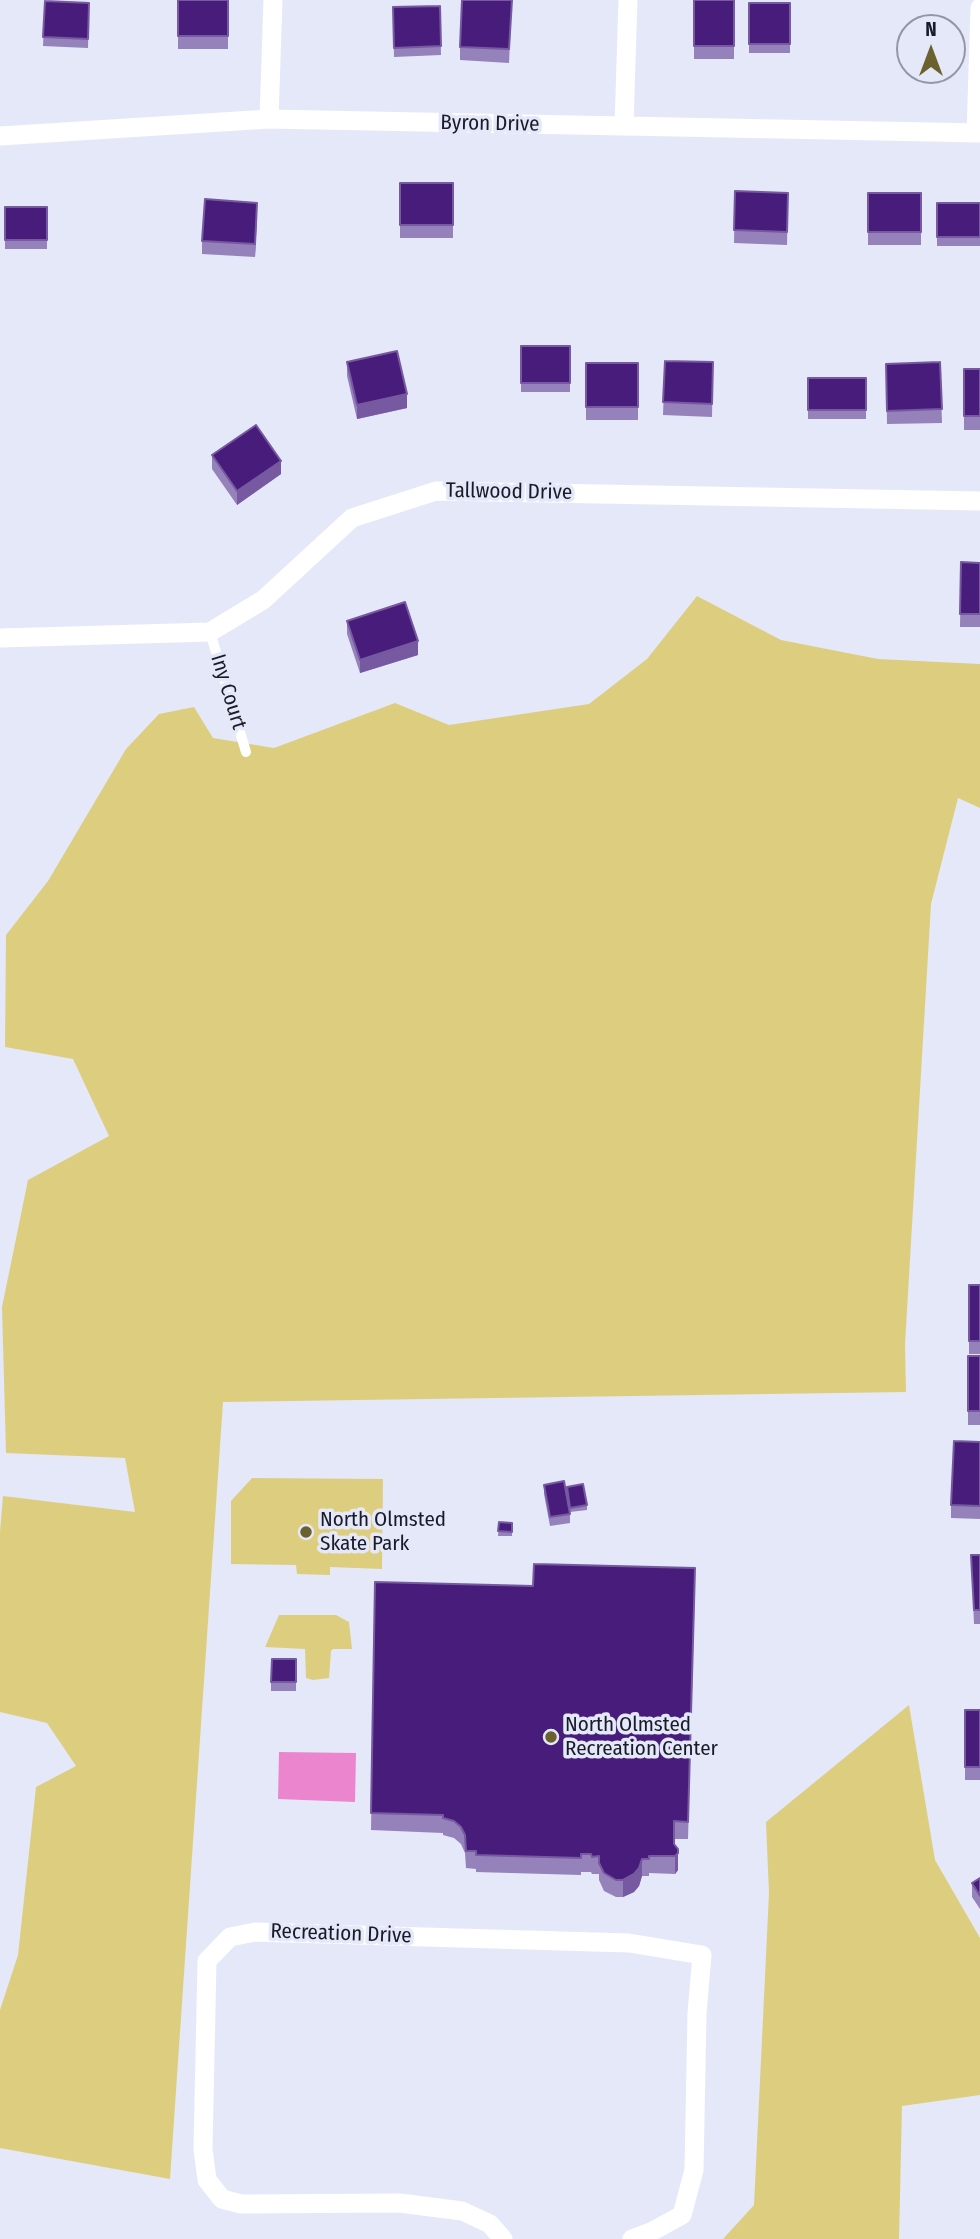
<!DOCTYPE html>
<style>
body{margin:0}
#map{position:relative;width:980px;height:2239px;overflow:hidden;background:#e5e8f8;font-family:"Fira Sans Condensed",sans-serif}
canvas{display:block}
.north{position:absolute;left:896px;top:14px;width:70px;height:70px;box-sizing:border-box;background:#e5e8f8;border:2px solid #9396a6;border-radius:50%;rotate:0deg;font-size:19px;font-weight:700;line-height:28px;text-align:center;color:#191b2a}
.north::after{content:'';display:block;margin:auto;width:24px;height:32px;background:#6b612e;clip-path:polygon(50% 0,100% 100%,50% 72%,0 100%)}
</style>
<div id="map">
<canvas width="980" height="2239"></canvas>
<div class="north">N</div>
</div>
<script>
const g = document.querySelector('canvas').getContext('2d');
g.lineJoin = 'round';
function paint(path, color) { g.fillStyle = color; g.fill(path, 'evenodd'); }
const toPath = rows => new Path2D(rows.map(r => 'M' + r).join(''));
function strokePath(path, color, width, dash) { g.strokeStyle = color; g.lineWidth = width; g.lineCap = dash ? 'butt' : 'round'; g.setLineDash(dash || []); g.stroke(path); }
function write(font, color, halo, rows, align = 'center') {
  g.font = font + ' "Fira Sans Condensed",sans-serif'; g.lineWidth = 7; g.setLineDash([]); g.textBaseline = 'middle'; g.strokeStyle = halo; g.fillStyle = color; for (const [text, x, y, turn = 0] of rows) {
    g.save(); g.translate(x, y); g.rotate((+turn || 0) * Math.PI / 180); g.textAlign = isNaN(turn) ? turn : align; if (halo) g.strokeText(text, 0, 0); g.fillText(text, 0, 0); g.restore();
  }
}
paint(toPath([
 [697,596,781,640,878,659,980,664,980,808,958,798,931,904,905,1344,906,1392,223,1402,170,2179,0,2148,0,2010,18,1955,36,1787,76,1766,47,1723,0,1712,0,1532,3,1496,135,1512,125,1458,6,1453,2,1307,28,1180,109,1136,73,1059,5,1047,6,935,48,881,126,749,159,714,194,707,213,738,274,748,395,703,449,725,589,704,647,659],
 [252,1478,383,1479,382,1569,330,1567,330,1575,297,1574,296,1565,231,1564,231,1501],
 [279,1615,336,1615,349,1622,352,1649,333,1649,331,1651,329,1678,313,1680,306,1678,305,1649,265,1647],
 [909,1705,935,1860,980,1938,980,2095,902,2106,899,2239,723,2239,754,2205,769,1893,766,1822]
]), '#ddce7f');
paint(toPath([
 [279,1752,356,1753,355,1802,278,1799]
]), '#eb86ce');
strokePath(toPath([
 [210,632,246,752]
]), '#fff', 10);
strokePath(toPath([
 [269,119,273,0],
 [624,126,628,0],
 [976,133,980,8],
 [0,136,269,119,980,133],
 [0,638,210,632,263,600,352,518,436,491,980,501],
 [503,2239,490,2224,462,2211,400,2203,241,2204,222,2199,207,2180,203,2149,207,1961,230,1937,255,1932,629,1943,702,1955,697,2013,694,2170,682,2215,651,2232,632,2239]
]), '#fff', 19);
paint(toPath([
 [178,0,228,0,228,49,178,49],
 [512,0,509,63,460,60,460,47],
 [694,0,734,0,734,59,694,59],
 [45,1,89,3,88,48,43,46],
 [749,3,790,3,790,53,749,53],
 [440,6,441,55,394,57,393,7],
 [400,183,453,183,453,238,400,238],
 [735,191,788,193,787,245,734,243],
 [868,193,921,193,921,245,868,245],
 [937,203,980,203,980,246,937,246],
 [5,207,47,207,47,249,5,249],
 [257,216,255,257,202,254,202,241],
 [521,346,570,346,570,392,521,392],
 [665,361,713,362,712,417,663,415],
 [347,362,407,408,357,419,347,376],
 [940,362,942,423,887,424,886,364],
 [586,363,638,363,638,420,586,420],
 [964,369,980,369,980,430,964,430],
 [808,378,866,378,866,419,808,419],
 [212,455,281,474,237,505,212,469],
 [961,562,980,563,980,627,960,627],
 [347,621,418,655,360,673,347,634],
 [969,1285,980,1285,980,1354,969,1354],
 [968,1356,980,1356,980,1425,968,1425],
 [980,1442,980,1519,951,1518,951,1505],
 [544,1485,570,1514,570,1523,550,1526,544,1494],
 [567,1487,587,1505,587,1510,570,1512],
 [499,1522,512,1523,512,1536,498,1536],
 [971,1555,980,1555,980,1624,974,1624],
 [375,1582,533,1586,695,1585,688,1839,674,1839,678,1870,675,1874,649,1873,649,1876,642,1876,639,1886,634,1892,623,1897,616,1897,604,1891,599,1880,599,1874,592,1874,591,1872,581,1872,581,1875,476,1872,476,1869,466,1868,465,1853,461,1844,454,1838,443,1835,443,1833,371,1830],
 [296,1659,296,1691,271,1691,271,1682],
 [965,1710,980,1710,980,1780,965,1780],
 [980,1878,980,1909,972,1897,972,1883]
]), '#9682ba');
paint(toPath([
 [257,203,257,216,255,257,255,244],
 [407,394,407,408,357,419,357,405],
 [281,461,281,474,237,505,237,491],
 [418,641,418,655,360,673,360,660],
 [678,1853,678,1870,675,1874,675,1856],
 [642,1859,642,1876,639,1886,634,1892,623,1897,623,1880]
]), '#7659a0');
const building = toPath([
 [178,0,228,0,228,36,178,36,178,0],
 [462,0,512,0,509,49,460,47,462,0],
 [694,0,734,0,734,46,694,46,694,0],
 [45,1,89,3,88,39,43,37,45,1],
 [749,3,790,3,790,44,749,44,749,3],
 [440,6,441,46,394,48,393,7,440,6],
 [400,183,453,183,453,225,400,225,400,183],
 [735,191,788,193,787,232,734,230,735,191],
 [868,193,921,193,921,232,868,232,868,193],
 [205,199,257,203,255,244,202,241,205,199],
 [937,203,980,203,980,237,937,237,937,203],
 [5,207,47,207,47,240,5,240,5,207],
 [521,346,570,346,570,383,521,383,521,346],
 [397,351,407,394,357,405,347,362,397,351],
 [665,361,713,362,712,404,663,402,665,361],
 [940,362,942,409,887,411,886,364,940,362],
 [586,363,638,363,638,407,586,407,586,363],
 [964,369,980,369,980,416,964,416,964,369],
 [808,378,866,378,866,410,808,410,808,378],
 [256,425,281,461,237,491,212,455,256,425],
 [961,562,980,563,980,614,960,614,961,562],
 [405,602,418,641,360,660,347,621,405,602],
 [969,1285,980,1285,980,1341,969,1341,969,1285],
 [968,1356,980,1356,980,1411,968,1411,968,1356],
 [954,1441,980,1442,980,1506,951,1505,954,1441],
 [564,1481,570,1514,550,1517,544,1485,564,1481],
 [583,1484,587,1505,570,1508,567,1487,583,1484],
 [499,1522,512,1523,512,1532,498,1531,499,1522],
 [971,1555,980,1555,980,1610,974,1610,971,1555],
 [534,1564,695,1568,688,1822,674,1821,674,1844,678,1849,678,1853,675,1856,649,1856,649,1859,642,1859,639,1868,634,1874,623,1880,616,1880,604,1873,599,1863,599,1856,592,1857,591,1854,581,1854,581,1858,476,1855,476,1851,466,1851,465,1835,461,1827,454,1821,443,1818,443,1815,371,1813,375,1582,533,1586,534,1564],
 [272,1659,296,1659,296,1682,271,1682,272,1659],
 [965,1710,980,1710,980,1767,965,1767,965,1710],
 [980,1878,980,1896,972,1883,980,1878]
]);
paint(building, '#471c7b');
strokePath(building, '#7659a0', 2);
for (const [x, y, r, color] of [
 [306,1532,7,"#6b612e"],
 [551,1737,7,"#6b612e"]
]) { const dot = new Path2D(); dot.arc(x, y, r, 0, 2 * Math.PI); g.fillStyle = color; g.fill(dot); strokePath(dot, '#e5e8f8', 2.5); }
write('21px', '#191b2a', '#e5e8f8', [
 ["Byron Drive",490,124,1],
 ["Tallwood Drive",509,492,1],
 ["Iny Court",228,692,73],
 ["Recreation Drive",341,1934,2]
]);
write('21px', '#191b2a', '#e5e8f8', [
 ["North Olmsted",320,1520],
 ["Skate Park",320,1544],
 ["North Olmsted",565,1725],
 ["Recreation Center",565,1749]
], 'left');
</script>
